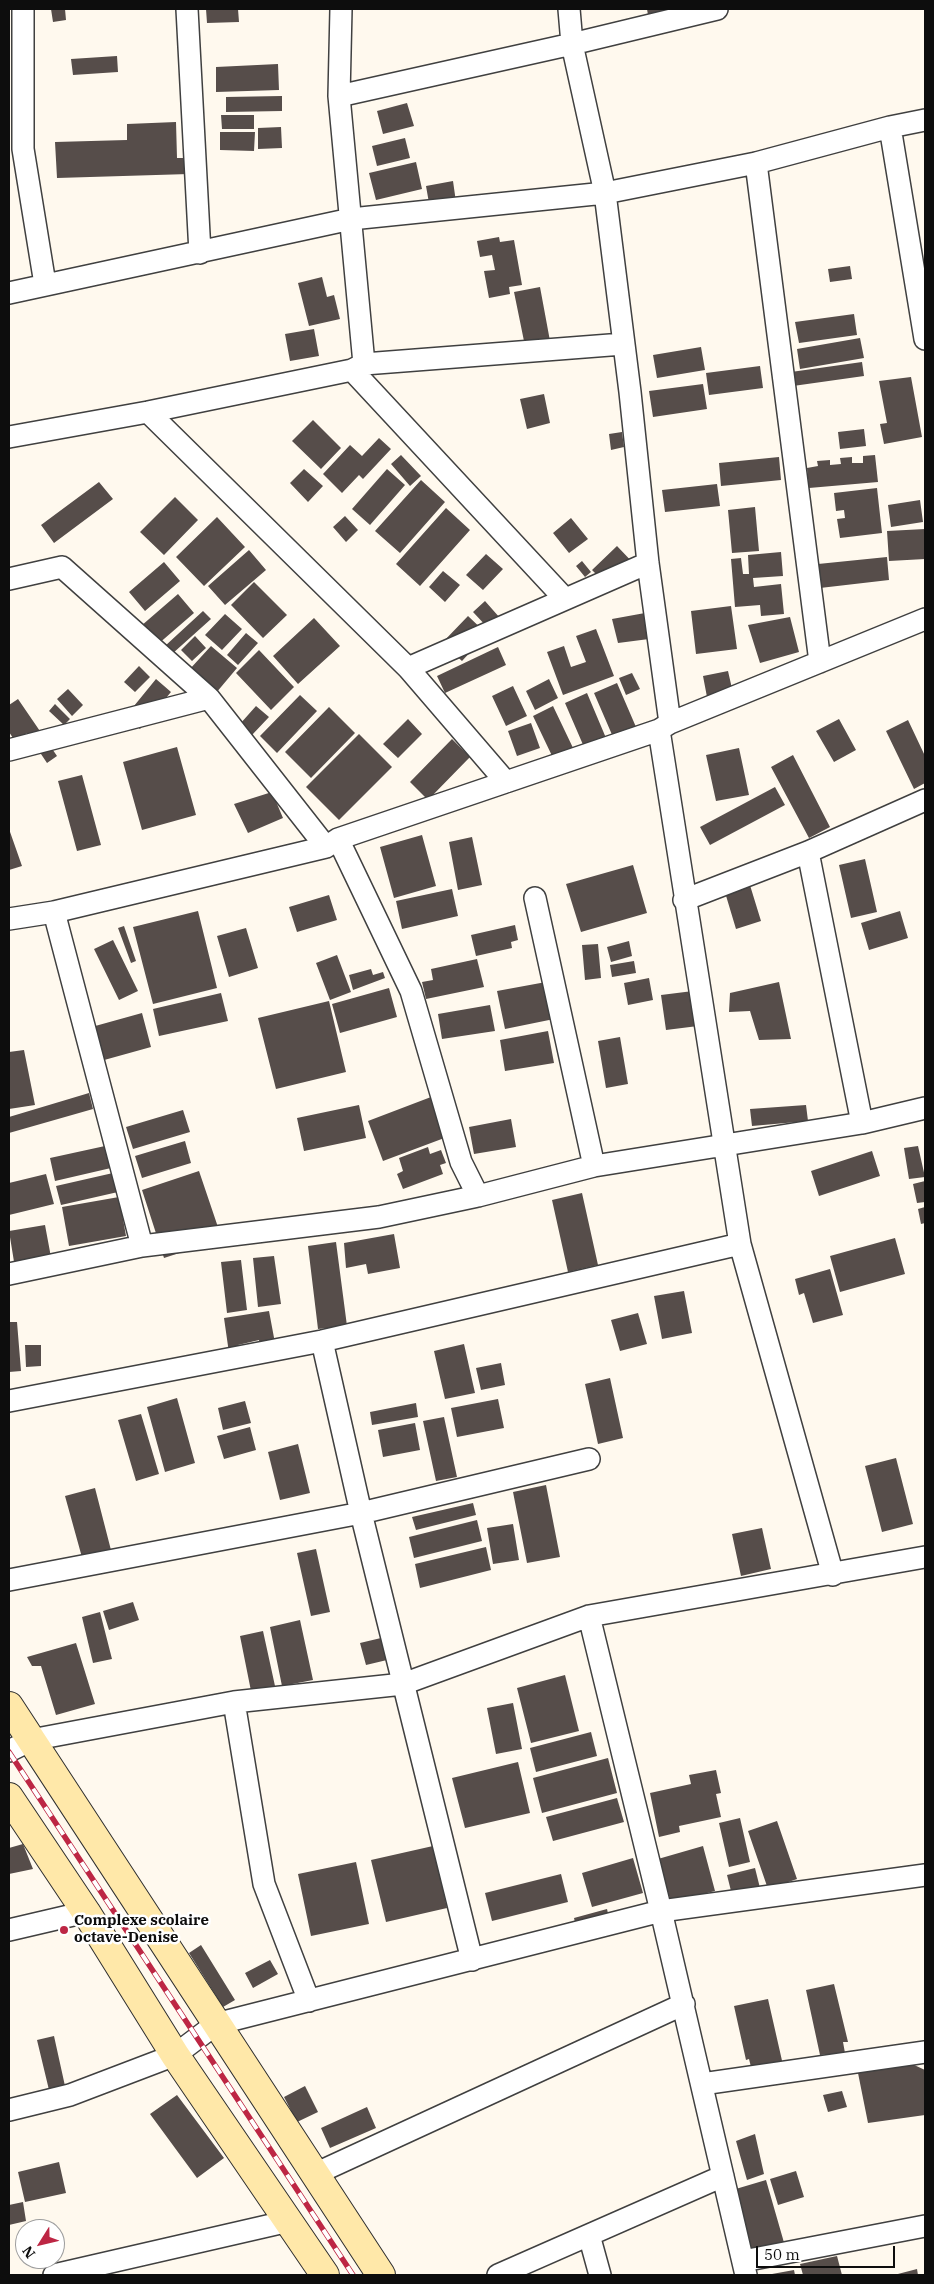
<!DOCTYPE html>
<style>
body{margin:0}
#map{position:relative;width:934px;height:2284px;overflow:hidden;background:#fff9ee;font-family:"IBM Plex Serif",serif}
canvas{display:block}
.frame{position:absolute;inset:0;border:10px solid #0d0d0d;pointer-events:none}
.north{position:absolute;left:15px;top:2219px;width:50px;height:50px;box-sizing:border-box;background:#fff;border:1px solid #9e9e9e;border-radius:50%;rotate:234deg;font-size:14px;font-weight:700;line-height:20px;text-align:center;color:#0d0d0d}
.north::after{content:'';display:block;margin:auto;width:18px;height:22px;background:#bd2644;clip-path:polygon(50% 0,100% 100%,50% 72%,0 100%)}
.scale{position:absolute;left:756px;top:2246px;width:139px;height:22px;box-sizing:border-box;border:2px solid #0d0d0d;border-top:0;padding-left:6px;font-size:15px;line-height:18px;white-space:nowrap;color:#0d0d0d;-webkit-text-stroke:4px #fff;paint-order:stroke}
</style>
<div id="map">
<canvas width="934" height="2284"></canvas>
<div class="frame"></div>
<div class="north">N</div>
<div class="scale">50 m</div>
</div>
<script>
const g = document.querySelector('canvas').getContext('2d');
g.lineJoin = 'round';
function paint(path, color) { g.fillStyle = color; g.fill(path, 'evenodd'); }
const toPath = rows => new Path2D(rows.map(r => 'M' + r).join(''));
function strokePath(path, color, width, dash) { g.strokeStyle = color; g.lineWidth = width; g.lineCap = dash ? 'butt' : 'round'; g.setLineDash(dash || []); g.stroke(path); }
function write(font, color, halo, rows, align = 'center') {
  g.font = font + ' "IBM Plex Serif",serif'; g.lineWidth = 5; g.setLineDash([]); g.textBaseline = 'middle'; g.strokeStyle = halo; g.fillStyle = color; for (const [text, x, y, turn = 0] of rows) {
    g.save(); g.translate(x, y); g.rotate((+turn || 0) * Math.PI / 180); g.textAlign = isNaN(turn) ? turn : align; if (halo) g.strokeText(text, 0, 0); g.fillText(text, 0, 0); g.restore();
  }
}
paint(toPath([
 [51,9,65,9,66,20,53,22],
 [206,9,238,9,239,22,207,23],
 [647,9,675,9,648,15],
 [117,56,118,72,73,75,71,59],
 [278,64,279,90,216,92,216,67],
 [282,96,282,111,226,112,226,97],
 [407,103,414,126,383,134,377,111],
 [221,115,254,115,254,129,222,129],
 [176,122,177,158,188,158,189,174,57,178,55,142,127,140,127,124],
 [281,127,282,148,258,149,258,128],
 [220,132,255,132,254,151,220,150],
 [405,138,410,158,377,166,372,146],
 [416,162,422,189,376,200,369,173],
 [453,181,458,216,432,220,426,186],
 [499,237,500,242,514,240,522,285,509,287,510,294,489,298,484,271,495,270,492,255,480,257,477,241],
 [850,266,852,279,830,282,828,269],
 [322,277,327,297,334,295,340,319,309,326,298,283],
 [540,287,550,341,525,346,514,292],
 [854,314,857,335,799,343,795,322],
 [314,329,319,356,290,361,285,334],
 [860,338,864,358,800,369,797,349],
 [701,347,705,370,657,378,653,355],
 [862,362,864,376,793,386,791,372],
 [760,366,763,388,709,395,706,373],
 [911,377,922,437,884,444,880,424,887,423,879,381],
 [703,384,707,409,653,417,649,391],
 [544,394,550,423,527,429,520,399],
 [313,420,341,448,321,469,292,441],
 [864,429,866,446,840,449,838,432],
 [622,432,624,447,611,450,609,434],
 [379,438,391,449,363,479,359,475,342,493,323,474,350,445,362,456],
 [401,455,421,476,410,486,391,464],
 [875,455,878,482,809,488,807,468,818,466,817,461,830,460,830,465,841,464,840,458,852,457,852,463,863,463,863,456],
 [779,457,781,480,721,486,719,463],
 [304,469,323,486,308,502,290,483],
 [387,469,405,485,370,525,352,509],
 [421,480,445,502,400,553,375,531],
 [99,482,113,499,54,543,41,525],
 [717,484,720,506,665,512,662,490],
 [877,488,882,533,840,538,837,519,845,518,844,510,836,511,834,493],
 [175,497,198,520,164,555,140,532],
 [920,500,923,522,891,527,888,505],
 [755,507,759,551,732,553,728,510],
 [446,508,470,530,420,586,396,564],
 [345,516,358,530,346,542,333,527],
 [217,517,245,547,204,586,176,557],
 [571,518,588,539,569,553,553,533],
 [925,529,925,559,889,561,887,531],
 [617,546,637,567,613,591,592,570],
 [249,550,266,570,225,605,208,586],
 [781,552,783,576,753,578,754,587,781,584,784,614,761,616,760,605,735,607,731,559,741,558,743,574,749,574,748,555],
 [486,554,503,569,483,590,466,575],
 [887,557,889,580,820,588,818,564],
 [582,561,591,572,585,577,576,566],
 [164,562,180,581,145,611,129,592],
 [443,571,460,585,445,602,429,587],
 [254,582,287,615,263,638,231,605],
 [178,594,194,613,157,645,141,626],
 [485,601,500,618,488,628,473,612],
 [731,606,737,649,696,654,691,611],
 [203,611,211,619,172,654,165,646],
 [645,613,649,639,618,643,612,619],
 [225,614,242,629,222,650,205,635],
 [468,616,487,634,462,661,442,643],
 [790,617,799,652,760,663,748,625],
 [314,618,340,646,298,684,273,656],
 [596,629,614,676,563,695,547,652,564,646,571,667,586,662,576,636],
 [246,633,258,643,238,665,227,655],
 [195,636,206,648,192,661,181,650],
 [211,646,237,668,216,693,189,670],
 [498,647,506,665,445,693,437,676],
 [259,650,294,687,271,710,236,673],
 [139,666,150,677,135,692,124,682],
 [728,671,733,693,707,697,703,676],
 [632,673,640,689,626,695,619,678],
 [156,679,171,692,140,729,125,717],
 [549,679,558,698,535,710,526,691],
 [617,683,636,727,613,737,594,693],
 [513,686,527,716,506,726,492,696],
 [68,689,83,705,72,716,57,699],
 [587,693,606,738,584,747,565,703],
 [300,695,317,711,277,753,260,736],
 [18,699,57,756,47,763,27,733,15,741,9,732,9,705],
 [55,704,70,719,64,725,49,711],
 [256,706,269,717,252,735,240,724],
 [553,706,574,750,554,760,533,716],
 [329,707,355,733,311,778,285,752],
 [408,719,422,734,398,758,383,744],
 [839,719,856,750,834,762,816,731],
 [908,720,925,756,925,783,914,789,886,731],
 [531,723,540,748,517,756,508,731],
 [359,734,392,767,339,820,306,787],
 [452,739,470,757,428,800,410,782],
 [177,747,196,815,142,830,123,762],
 [739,748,749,795,716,801,706,755],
 [793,755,830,827,809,838,771,767],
 [82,775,101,845,77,851,58,781],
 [775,787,785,805,710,845,700,827],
 [272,792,283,818,248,833,234,804],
 [9,829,22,866,9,870],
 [422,835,436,886,394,898,380,847],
 [472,837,482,885,458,890,449,842],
 [865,859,877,912,851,918,839,865],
 [633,865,647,913,581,932,566,884],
 [749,882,761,921,736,929,724,889],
 [452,889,458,916,402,929,396,901],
 [329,895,337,920,297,932,289,907],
 [198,911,217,988,153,1004,133,927],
 [900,911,908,938,869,950,861,923],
 [515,925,518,940,511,942,512,948,476,956,471,935],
 [124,926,136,961,131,963,118,928],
 [246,928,258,968,229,977,217,936],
 [113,940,138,991,119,1000,94,949],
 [629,941,632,956,611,962,607,947],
 [598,944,601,978,585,980,582,945],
 [337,955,351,992,330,1000,316,963],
 [477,959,484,987,426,999,422,982,433,980,431,969],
 [634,961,636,973,612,977,610,965],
 [371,969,373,975,383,972,385,978,353,990,349,975],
 [649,978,653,1000,628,1005,624,983],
 [546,982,554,1019,505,1029,497,991],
 [779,982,791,1039,759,1040,750,1011,729,1012,730,993],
 [389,988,397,1017,340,1033,332,1004],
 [693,991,698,1026,666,1030,661,995],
 [221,993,228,1021,159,1036,153,1009],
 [329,1001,346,1072,276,1089,258,1018],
 [490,1005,495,1031,442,1039,438,1014],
 [142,1013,151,1047,97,1062,88,1028],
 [548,1031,554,1063,505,1071,500,1040],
 [620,1037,628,1084,606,1088,598,1041],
 [24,1050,35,1105,9,1109,9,1052],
 [89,1093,93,1109,9,1133,9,1117],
 [431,1097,447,1137,383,1161,368,1121],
 [359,1105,366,1138,304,1151,297,1118],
 [806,1105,808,1121,752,1126,750,1109],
 [183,1110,190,1132,133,1149,126,1127],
 [511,1119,516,1147,474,1154,469,1127],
 [185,1141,191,1163,142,1178,135,1156],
 [105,1146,111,1168,55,1181,50,1158],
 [918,1146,925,1177,909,1179,904,1148],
 [428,1147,430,1154,441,1150,446,1163,440,1165,443,1174,403,1189,397,1174,403,1171,399,1158],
 [872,1151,880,1176,819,1196,811,1171],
 [199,1171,222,1239,164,1258,142,1190],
 [113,1173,118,1192,61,1205,56,1186],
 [46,1174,54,1204,9,1215,9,1183],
 [925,1181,925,1202,917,1203,913,1184],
 [582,1193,598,1265,568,1272,552,1200],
 [119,1197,126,1236,69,1246,62,1207],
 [925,1207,925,1223,921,1224,918,1209],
 [45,1225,53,1268,16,1274,9,1231],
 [394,1234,400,1268,368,1274,366,1264,346,1268,344,1243],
 [895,1238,905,1274,840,1292,830,1256],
 [336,1242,347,1326,318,1329,308,1246],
 [274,1256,281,1304,258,1307,253,1258],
 [241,1260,247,1310,227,1313,221,1262],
 [830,1269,843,1315,813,1323,804,1293,799,1295,795,1279],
 [684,1291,692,1333,662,1339,654,1296],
 [269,1311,275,1343,260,1346,259,1340,238,1345,239,1351,229,1353,224,1318],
 [638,1313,647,1344,620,1351,611,1320],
 [9,1322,17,1322,21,1371,9,1372],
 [464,1344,475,1393,445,1399,434,1351],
 [25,1345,41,1345,41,1366,26,1367],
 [501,1363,505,1385,481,1390,476,1368],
 [610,1378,623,1438,598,1444,585,1384],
 [177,1398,195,1463,165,1472,147,1407],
 [498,1399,504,1428,457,1437,451,1408],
 [245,1401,251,1423,223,1430,218,1408],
 [416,1403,418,1417,372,1425,370,1412],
 [141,1414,159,1474,136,1481,118,1420],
 [444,1417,457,1477,436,1481,423,1421],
 [415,1423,420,1450,383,1457,378,1430],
 [250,1427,256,1450,224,1459,217,1436],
 [298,1444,310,1493,280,1500,268,1452],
 [896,1458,913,1524,882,1532,865,1466],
 [546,1485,560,1557,527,1563,513,1492],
 [95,1488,112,1554,83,1561,65,1496],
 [473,1503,476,1515,416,1530,412,1517],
 [477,1520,482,1541,414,1558,409,1537],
 [513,1524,519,1560,493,1564,487,1528],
 [762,1528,771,1569,741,1576,732,1534],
 [486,1547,491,1570,420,1588,415,1564],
 [316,1549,330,1612,311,1616,297,1553],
 [133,1602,139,1620,109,1630,103,1611],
 [100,1612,112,1659,93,1663,82,1617],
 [300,1620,313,1680,282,1686,270,1627],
 [263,1631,275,1686,251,1691,240,1636],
 [381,1638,387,1660,366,1665,360,1643],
 [76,1643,95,1704,56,1715,41,1666,32,1666,27,1657],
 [565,1675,579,1731,531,1743,517,1688],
 [513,1703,522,1749,496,1754,487,1708],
 [591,1732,597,1756,536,1772,530,1748],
 [608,1758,617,1793,542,1813,533,1778],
 [518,1762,530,1813,465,1828,452,1778],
 [716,1770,721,1793,716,1794,721,1817,679,1826,680,1832,659,1837,650,1793,691,1784,689,1775],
 [617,1798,624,1822,553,1841,546,1817],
 [740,1818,750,1862,729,1867,719,1823],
 [777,1821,797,1879,768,1889,748,1831],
 [23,1844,33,1869,9,1874,9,1848],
 [433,1846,447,1908,386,1922,371,1860],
 [703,1846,715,1891,671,1902,658,1859],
 [633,1858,643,1893,592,1907,582,1873],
 [356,1862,369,1924,311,1936,298,1874],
 [755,1868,762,1896,734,1903,727,1875],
 [561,1874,568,1902,492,1921,485,1893],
 [607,1909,610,1922,577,1931,574,1918],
 [201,1945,235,2000,223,2007,189,1953],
 [270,1960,278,1974,253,1988,245,1973],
 [834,1984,848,2042,843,2042,845,2053,820,2055,806,1990],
 [768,1999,783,2065,769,2068,768,2063,751,2067,749,2059,746,2060,734,2006],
 [54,2036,65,2086,49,2090,37,2040],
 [912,2064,925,2070,925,2115,868,2123,858,2073],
 [305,2086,318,2112,297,2122,284,2097],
 [842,2091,847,2107,828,2112,823,2095],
 [177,2095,224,2158,197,2178,150,2114],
 [367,2107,376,2128,330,2148,321,2128],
 [755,2134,764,2174,747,2180,736,2141],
 [59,2162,66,2193,25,2202,18,2172],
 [796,2171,804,2197,778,2205,770,2179],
 [766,2180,785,2246,749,2257,729,2191],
 [23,2202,26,2221,9,2225,9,2205],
 [837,2256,842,2275,803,2275,800,2264],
 [917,2269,918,2275,894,2275],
 [794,2270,795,2275,772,2275,772,2274]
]), '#564d4a');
const street = toPath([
 [23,9,23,149,45,284],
 [187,9,200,253],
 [341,9,339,96,364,364],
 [569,9,572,44,605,193,630,392,648,563,670,723,659,730,740,1244,833,1575],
 [339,96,572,44,717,9],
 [890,127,925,339],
 [756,163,820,662],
 [9,293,351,219,605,193,756,163,890,127,925,120],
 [352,370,565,599],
 [148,412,408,668,506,782],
 [9,437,148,412,352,370,364,364,623,344],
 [9,579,62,567,209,698,326,847],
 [408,668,648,563],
 [670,723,925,619],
 [9,750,209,698],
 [338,839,411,991,461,1162,478,1196],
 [808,852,862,1123],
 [535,898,594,1166],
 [684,900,808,852,925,800],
 [54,912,142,1246],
 [9,919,54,912,326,847,338,839,659,730],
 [9,1274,142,1246,379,1217,478,1196,594,1166,862,1123,925,1108],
 [322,1341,361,1513,472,1960],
 [9,1401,322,1341,740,1244],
 [9,1580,361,1513,589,1459],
 [589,1616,661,1911,746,2275],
 [234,1702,264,1884,309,2001],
 [9,1751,31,1740,234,1702,403,1684,589,1616,925,1557],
 [9,1930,86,1912],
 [702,2084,925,2052],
 [9,2110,70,2095,175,2055,216,2024,661,1911,925,1875],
 [315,2174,684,2004],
 [589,2235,600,2275],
 [743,2261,925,2226],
 [54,2275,289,2221],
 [498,2275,723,2176]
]);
const secondary = toPath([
 [9,1706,381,2275],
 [9,1797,86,1912,175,2055,325,2275]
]);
strokePath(street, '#404040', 24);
strokePath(secondary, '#2f2f2f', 30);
strokePath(street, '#fff', 21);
strokePath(secondary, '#ffe8a9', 28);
const rail = toPath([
 [9,1752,353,2275]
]);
strokePath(rail, '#bd2644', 5.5);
strokePath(rail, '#fff', 4, [11]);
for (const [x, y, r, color] of [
 [64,1930,5,"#bd2644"]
]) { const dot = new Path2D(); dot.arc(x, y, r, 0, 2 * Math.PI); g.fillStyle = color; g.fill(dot); strokePath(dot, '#fff', 2); }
write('bold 15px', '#0d0d0d', '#fff', [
 ["Complexe scolaire",74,1921],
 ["octave-Denise",74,1938]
], 'left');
</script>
